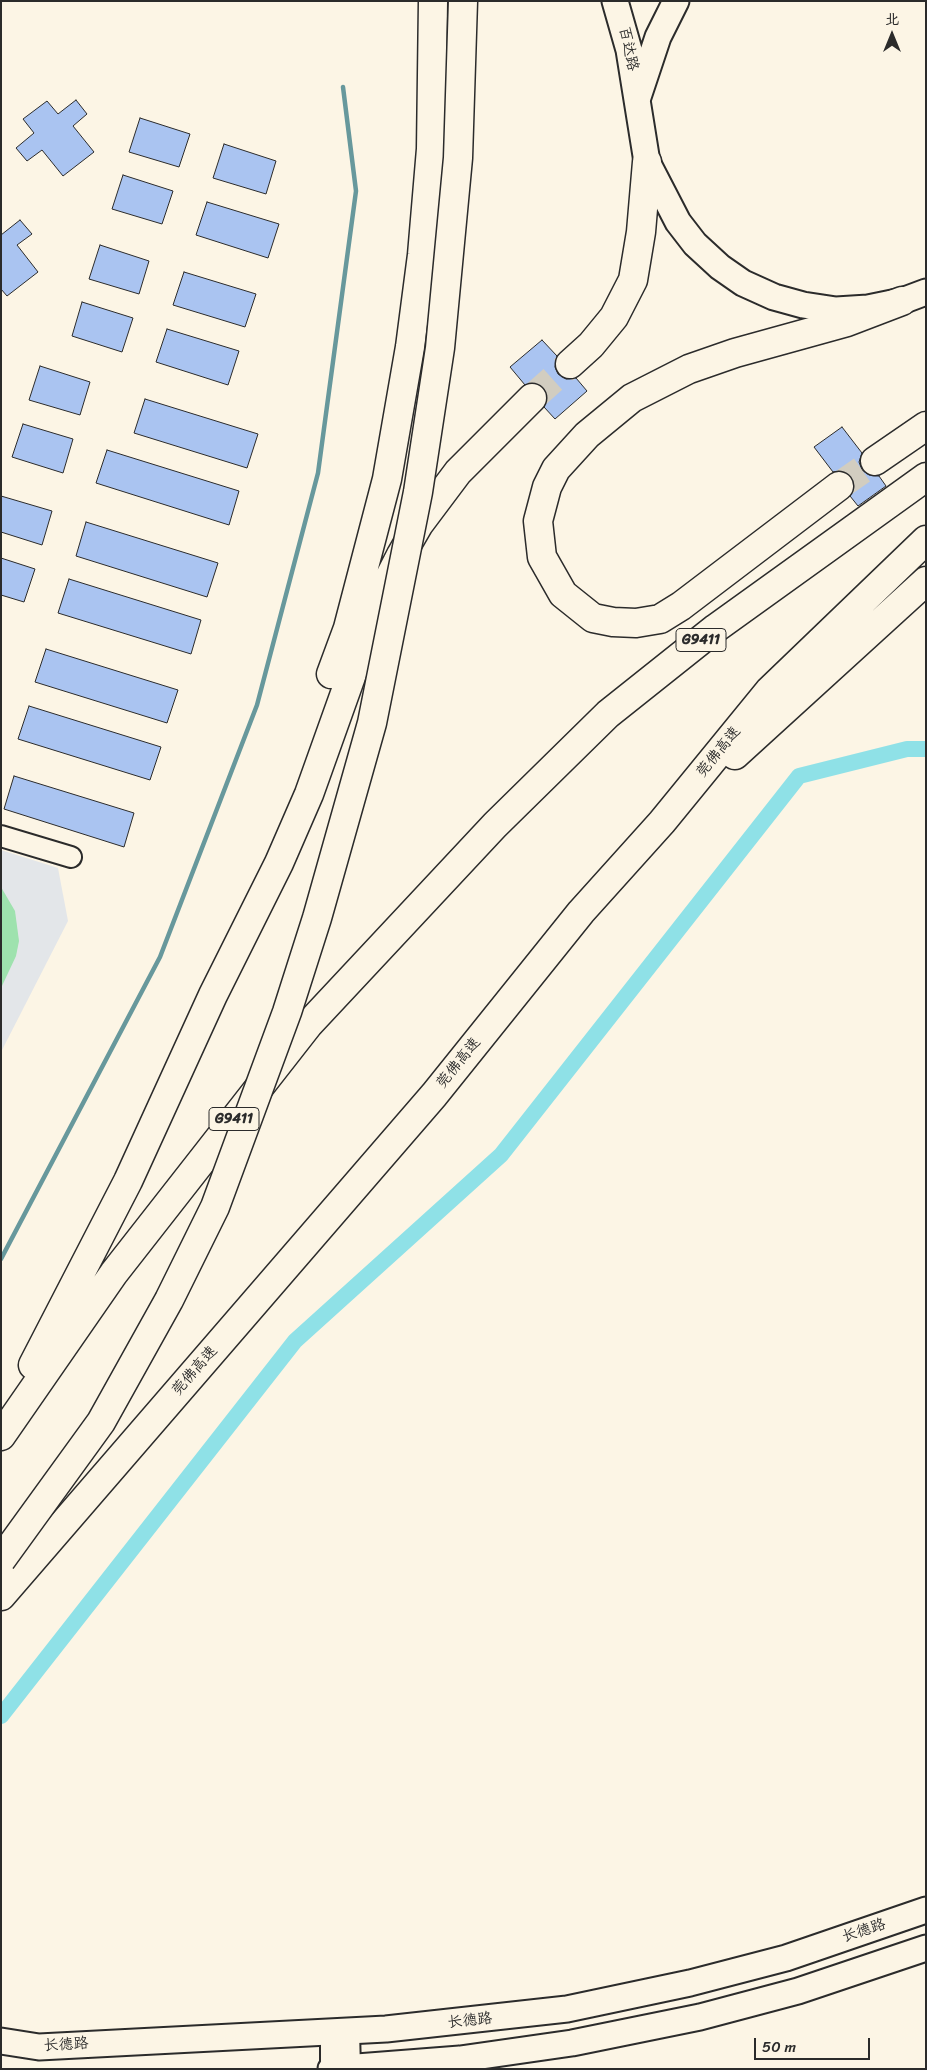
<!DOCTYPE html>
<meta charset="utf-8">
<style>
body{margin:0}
#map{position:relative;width:927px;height:2070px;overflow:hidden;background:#fcf5e5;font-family:Sriracha,"LXGW WenKai TC",sans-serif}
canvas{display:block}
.frame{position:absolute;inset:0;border:2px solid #2b2b2b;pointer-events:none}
.north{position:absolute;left:867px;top:10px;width:50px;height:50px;-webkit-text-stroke:4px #fcf5e5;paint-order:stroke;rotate:0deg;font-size:14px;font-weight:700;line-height:20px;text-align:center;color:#2b2b2b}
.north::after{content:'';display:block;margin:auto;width:18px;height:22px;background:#2b2b2b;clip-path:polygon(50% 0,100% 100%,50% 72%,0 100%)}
.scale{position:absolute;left:754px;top:2038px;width:116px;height:22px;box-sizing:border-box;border:2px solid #2b2b2b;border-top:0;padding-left:6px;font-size:15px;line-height:18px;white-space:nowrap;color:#2b2b2b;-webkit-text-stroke:4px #fcf5e5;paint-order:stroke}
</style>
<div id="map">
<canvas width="927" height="2070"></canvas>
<div class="frame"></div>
<div class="north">北</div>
<div class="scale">50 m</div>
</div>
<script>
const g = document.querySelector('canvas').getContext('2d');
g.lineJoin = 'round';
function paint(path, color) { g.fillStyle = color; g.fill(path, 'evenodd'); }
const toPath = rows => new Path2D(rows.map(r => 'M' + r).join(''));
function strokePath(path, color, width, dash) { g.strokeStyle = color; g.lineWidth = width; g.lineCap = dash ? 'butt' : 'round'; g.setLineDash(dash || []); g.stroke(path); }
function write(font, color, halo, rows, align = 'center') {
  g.font = font + ' Sriracha,"LXGW WenKai TC",sans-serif'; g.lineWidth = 4; g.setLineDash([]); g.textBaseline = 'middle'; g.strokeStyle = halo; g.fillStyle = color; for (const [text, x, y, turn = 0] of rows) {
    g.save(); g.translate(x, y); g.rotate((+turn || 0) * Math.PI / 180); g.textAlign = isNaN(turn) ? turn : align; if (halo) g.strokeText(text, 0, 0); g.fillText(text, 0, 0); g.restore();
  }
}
paint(toPath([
 [1,850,58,868,68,921,1,1052]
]), '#e3e6e9');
paint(toPath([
 [1,887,15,911,19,941,16,956,1,988]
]), '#9ee2ae');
strokePath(toPath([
 [1,1259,160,957,257,705,318,473,356,191,343,87]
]), '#67989c', 4.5);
strokePath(toPath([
 [1,1716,295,1341,501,1155,799,776,907,749,926,749]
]), '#8fe1e7', 16);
const building = toPath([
 [76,100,87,114,73,126,94,152,63,176,42,150,27,161,16,148,34,133,23,119,47,101,58,114,76,100],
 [140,118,190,134,179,167,129,152,140,118],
 [224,144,276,161,266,194,213,178,224,144],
 [123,175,173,191,162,224,112,209,123,175],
 [207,202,279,224,268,258,196,235,207,202],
 [20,220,32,234,17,245,38,272,7,296,1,289,1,235,20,220],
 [100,245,149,261,139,294,89,279,100,245],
 [184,272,256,294,245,327,173,305,184,272],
 [82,302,133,318,122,352,72,336,82,302],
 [167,329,239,351,228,385,156,362,167,329],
 [542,340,557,356,555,367,558,374,566,379,576,378,587,391,555,419,544,407,547,394,543,387,536,383,525,385,510,367,542,340],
 [40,366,90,382,80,415,29,400,40,366],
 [145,399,258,434,247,468,134,433,145,399],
 [23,424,73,439,63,473,12,457,23,424],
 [842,427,862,453,859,462,862,470,869,475,879,476,886,486,858,506,850,496,854,485,852,477,845,471,833,472,814,447,842,427],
 [107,450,239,491,229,525,96,483,107,450],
 [1,496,52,511,42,545,1,532,1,496],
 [86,522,218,563,207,597,76,556,86,522],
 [1,558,35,569,24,602,1,595,1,558],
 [69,579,201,620,191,654,58,613,69,579],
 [46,649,178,690,167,723,35,682,46,649],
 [29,706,161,747,150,780,18,739,29,706],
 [14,776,134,813,124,847,4,809,14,776]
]);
paint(building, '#aac4f1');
strokePath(building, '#2b2b2b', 1);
strokePath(toPath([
 [532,398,570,364],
 [839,486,875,461]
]), '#d2cdc0', 28, [28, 14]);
const minor = toPath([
 [1,836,71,857],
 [349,2031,350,2069],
 [331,2032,331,2069]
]);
const major = toPath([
 [615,1,629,50,647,162,678,222,695,244,720,267,743,283,774,297,803,305,836,310,868,308,902,301,926,292],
 [638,97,658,37,676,1],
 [1,2041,39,2047,386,2029,567,2009,690,1983,786,1958,926,1910],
 [331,2069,460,2059,572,2043,700,2017,798,1991,926,1948]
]);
const highway = toPath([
 [570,364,591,345,614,317,633,280,641,232,647,162],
 [875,461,926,426],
 [839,486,681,606,660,619,636,623,613,622,593,618,563,594,542,557,538,521,547,487,556,469,587,435,632,398,689,369,735,353,847,322,902,301],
 [331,674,348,628,387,479,410,347,422,255,431,149,433,1],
 [735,755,926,581],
 [33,1365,128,1181,213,995,279,863,309,794,379,598,401,555,419,524,458,472,532,398],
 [1,1436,114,1273,308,1025,495,825,608,714,716,628,926,477],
 [1,1596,434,1095,581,912,662,822,769,691,926,540]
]);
strokePath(minor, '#2b2b2b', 24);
strokePath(major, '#2b2b2b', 29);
strokePath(highway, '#2b2b2b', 31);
strokePath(minor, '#fcf5e5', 20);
strokePath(major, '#fcf5e5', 25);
strokePath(highway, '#fcf5e5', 28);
const highwayBridge = toPath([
 [1,1560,101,1422,169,1300,215,1207,287,1012,317,918,372,723,418,492,440,348,458,158,463,1]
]);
strokePath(highwayBridge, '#2b2b2b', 31, []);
strokePath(highwayBridge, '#fcf5e5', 28);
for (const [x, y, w] of [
 [701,640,50],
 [234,1119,50]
]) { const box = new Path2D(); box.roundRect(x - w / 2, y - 11.5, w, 23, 4); g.fillStyle = '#fcf5e5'; g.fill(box); strokePath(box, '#2b2b2b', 1); }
write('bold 14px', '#2b2b2b', null, [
 ["G9411",701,640],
 ["G9411",234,1119]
]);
write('15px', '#2b2b2b', '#fcf5e5', [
 ["百达路",628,49,78],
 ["莞佛高速",719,752,-51],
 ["莞佛高速",459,1063,-51],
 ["莞佛高速",195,1371,-49],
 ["长德路",864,1931,-18],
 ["长德路",470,2021,-6],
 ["长德路",66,2045,-3]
]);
</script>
